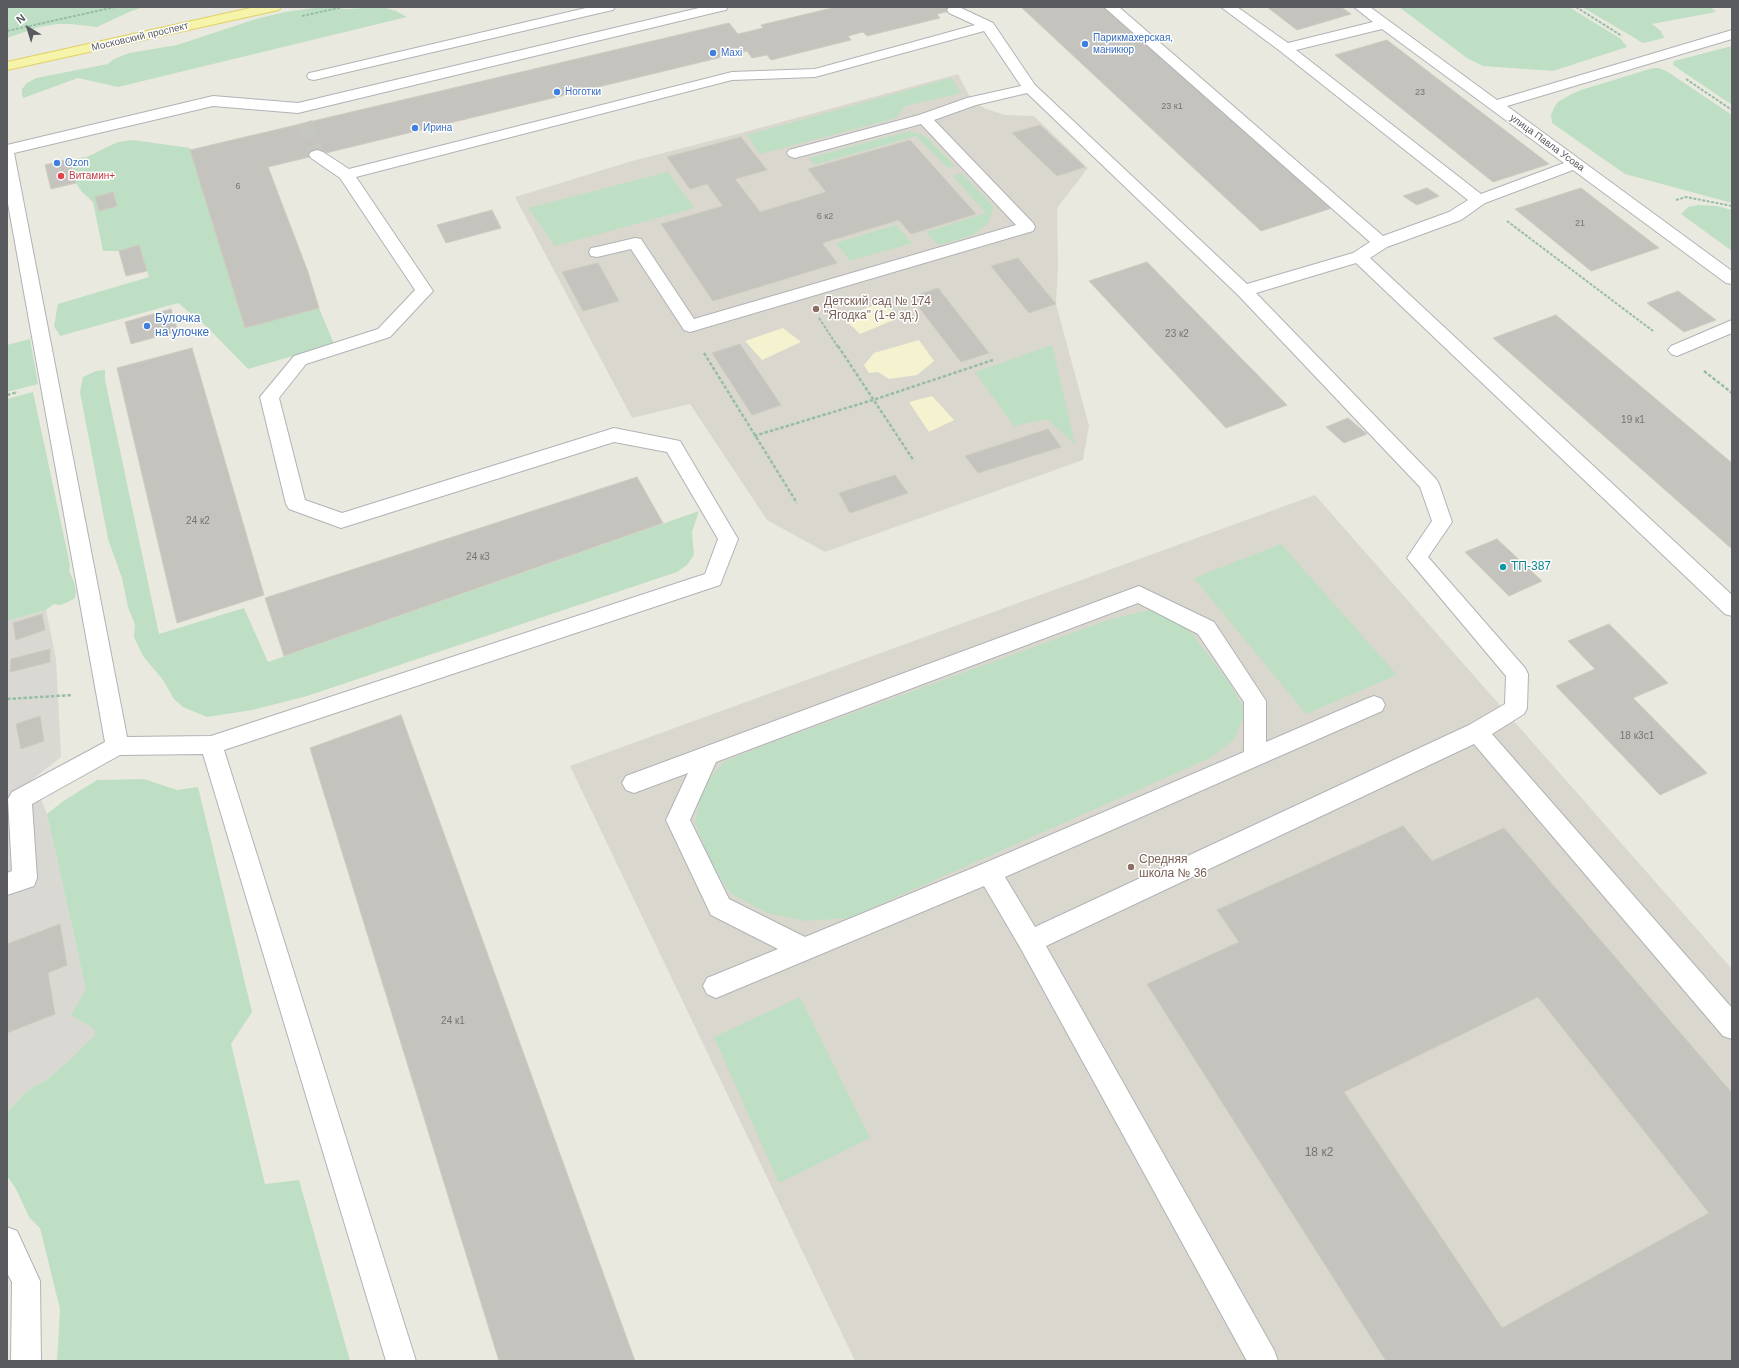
<!DOCTYPE html>
<meta charset="utf-8">
<style>
body{margin:0}
#map{position:relative;width:1739px;height:1368px;overflow:hidden;background:#eae9e0;font-family:Arial,sans-serif}
canvas{display:block}
.frame{position:absolute;inset:0;border:8px solid #595b5f;pointer-events:none}
.north{position:absolute;left:8px;top:8px;width:40px;height:40px;-webkit-text-stroke:3px #fff;paint-order:stroke;rotate:322deg;font-size:11px;font-weight:700;line-height:16px;text-align:center;color:#595b5f}
.north::after{content:'';display:block;margin:auto;width:14px;height:18px;background:#595b5f;clip-path:polygon(50% 0,100% 100%,50% 72%,0 100%)}
</style>
<div id="map">
<canvas width="1739" height="1368"></canvas>
<div class="frame"></div>
<div class="north">N</div>
</div>
<script>
const g = document.querySelector('canvas').getContext('2d');
g.lineJoin = 'round';
function paint(path, color) { g.fillStyle = color; g.fill(path, 'evenodd'); }
const toPath = rows => new Path2D(rows.map(r => 'M' + r).join(''));
function strokePath(path, color, width, dash) { g.strokeStyle = color; g.lineWidth = width; g.lineCap = dash ? 'butt' : 'round'; g.setLineDash(dash || []); g.stroke(path); }
function write(font, color, halo, rows, align = 'center') {
  g.font = font + ' Arial,sans-serif'; g.lineWidth = 3; g.setLineDash([]); g.textBaseline = 'middle'; g.strokeStyle = halo; g.fillStyle = color; for (const [text, x, y, turn = 0] of rows) {
    g.save(); g.translate(x, y); g.rotate((+turn || 0) * Math.PI / 180); g.textAlign = isNaN(turn) ? turn : align; if (halo) g.strokeText(text, 0, 0); g.fillText(text, 0, 0); g.restore();
  }
}
paint(toPath([
 [46,610,56,659,61,757,33,779,47,814,95,1029,95,1035,65,1064,46,1080,27,1091,11,1108,7,1115,7,621]
]), '#d9d8d2');
paint(toPath([
 [958,74,972,101,986,109,1005,115,1034,116,1088,168,1057,208,1058,266,1056,304,1089,426,1083,460,825,552,767,520,690,404,632,418,515,197,632,161,741,133],
 [1315,495,1732,969,1732,1361,855,1361,570,766]
]), '#dad8ce');
paint(toPath([
 [7,7,143,7,129,12,97,27,70,24,57,24,39,27,7,38],
 [321,7,346,9,382,7,396,11,407,17,118,87,78,78,23,98,22,94,22,89,27,83,36,78,108,64,114,59,129,53,177,45,256,19,285,12],
 [1399,7,1569,7,1621,39,1627,47,1553,71,1483,66,1467,58],
 [1582,7,1711,7,1716,12,1652,24,1661,31,1664,38,1643,43],
 [1732,46,1732,105,1673,65,1674,61],
 [1653,68,1659,68,1668,72,1732,115,1732,203,1625,174,1552,123,1551,115,1555,106,1558,102,1570,95,1581,90],
 [951,78,961,93,905,106,896,118,760,154,747,135],
 [909,131,925,136,955,166,948,168,916,136,814,165,809,158],
 [133,140,190,148,245,328,319,308,334,344,248,369,206,326,178,303,60,336,54,326,58,304,149,277,139,245,119,251,103,251,93,202,82,192,76,183,69,159,87,157,107,147,118,142],
 [668,172,694,208,555,246,528,208],
 [961,173,994,207,988,223,973,235,938,245,926,232,986,213,953,176],
 [1699,205,1717,206,1732,210,1732,251,1681,214,1688,207],
 [896,225,912,243,850,261,836,243],
 [30,339,38,384,7,392,7,345],
 [1052,345,1075,444,1047,419,1014,426,975,372],
 [105,370,105,380,159,634,244,608,268,662,699,511,692,532,694,555,687,565,677,572,307,696,252,710,207,717,183,707,174,699,163,680,143,656,134,637,135,625,128,607,122,578,108,539,80,392,83,377,96,371],
 [33,392,70,565,69,571,74,582,76,592,75,598,68,602,60,605,54,604,46,610,7,621,7,399],
 [1281,544,1397,675,1306,714,1194,578],
 [1149,610,1187,627,1231,685,1245,711,1235,739,1210,758,849,918,805,921,767,913,730,893,711,862,695,823,703,785,724,762,757,748,1105,621],
 [144,779,177,790,198,787,252,1012,231,1044,265,1184,299,1180,350,1361,57,1361,60,1309,40,1228,29,1217,16,1189,7,1176,7,1115,11,1108,27,1091,46,1080,65,1064,95,1035,95,1029,71,1015,86,989,47,814,62,802,97,780],
 [800,997,870,1138,779,1183,714,1037]
]), '#bedfc3');
paint(toPath([
 [883,302,896,319,860,334,842,317],
 [783,328,801,342,762,360,745,341],
 [919,340,934,361,917,375,889,379,878,372,869,373,864,365,874,353],
 [932,396,954,420,929,432,909,402]
]), '#f5f2d0');
const building = toPath([
 [836,7,968,7,937,14,940,18,867,36,863,32,848,36,851,40,771,60,767,55,752,58,747,51,268,167,308,272,319,308,245,328,190,150,729,23,738,34,763,28,761,25,836,7],
 [1021,7,1103,7,1332,208,1261,231,1021,7],
 [1267,7,1341,7,1351,14,1297,30,1267,7],
 [1387,40,1549,164,1493,182,1335,55,1387,40],
 [1040,125,1085,167,1057,176,1012,133,1040,125],
 [741,137,767,170,735,179,760,212,826,192,808,169,910,140,976,214,911,234,899,220,822,243,837,263,713,301,661,224,723,206,707,184,690,189,667,157,741,137],
 [69,159,76,183,51,189,45,165,69,159],
 [1427,188,1439,196,1417,205,1403,196,1427,188],
 [1581,188,1659,248,1591,271,1515,209,1581,188],
 [113,192,117,206,99,211,95,197,113,192],
 [492,210,501,228,446,243,437,225,492,210],
 [139,245,147,271,126,276,119,251,139,245],
 [1018,258,1056,304,1029,313,991,266,1018,258],
 [1147,262,1242,359,1287,405,1226,428,1089,281,1147,262],
 [598,263,619,301,583,311,562,272,598,263],
 [938,288,989,353,961,362,911,297,938,288],
 [1678,291,1716,320,1684,332,1647,303,1678,291],
 [171,309,178,331,131,344,125,322,171,309],
 [1556,315,1732,463,1732,549,1493,338,1556,315],
 [740,344,781,405,752,415,712,353,740,344],
 [192,348,264,595,177,623,117,368,192,348],
 [1348,418,1367,434,1344,443,1326,427,1348,418],
 [1048,429,1061,447,978,473,965,456,1048,429],
 [895,475,908,493,850,513,839,493,895,475],
 [637,477,663,523,284,656,265,598,637,477],
 [1497,539,1542,581,1509,596,1465,552,1497,539],
 [42,614,45,630,16,640,13,623,42,614],
 [1609,624,1668,683,1633,698,1707,773,1660,795,1556,686,1595,669,1568,641,1609,624],
 [50,649,50,662,10,672,11,659,50,649],
 [401,715,635,1361,499,1361,310,748,401,715],
 [40,716,44,741,21,749,16,724,40,716],
 [1403,826,1432,861,1504,828,1732,1093,1732,1361,1386,1361,1147,984,1239,942,1217,910,1403,826],
 [1538,997,1709,1213,1502,1328,1344,1092,1538,997],
 [60,924,67,965,48,973,55,1014,7,1033,7,944,60,924]
]);
paint(building, '#c5c3bd');
strokePath(building, '#cecbbf', 1);
strokePath(toPath([
 [304,123,317,155]
]), '#c6c6c0', 16, [16, 8]);
const minor = toPath([
 [590,7,615,7,613,10,608,11,314,80,309,79,307,76,309,73,314,72,590,7],
 [703,7,728,7,726,10,721,11,298,113,213,106,14,153,127,737,211,736,705,574,718,539,667,452,614,442,341,528,289,509,286,504,260,397,294,356,378,329,415,290,340,178,311,158,309,155,311,152,317,150,323,152,349,169,732,72,815,69,975,25,949,13,947,10,949,7,959,7,993,23,1035,85,1247,284,1353,253,1370,242,1104,7,1119,7,1383,236,1449,212,1468,200,1280,51,1221,7,1237,7,1288,43,1373,22,1354,7,1370,7,1497,100,1732,30,1732,39,1507,106,1732,271,1732,284,1726,283,1573,170,1485,203,1461,220,1387,247,1370,258,1732,595,1732,616,1725,614,1356,263,1256,293,1436,479,1439,484,1452,522,1428,557,1525,668,1528,674,1527,708,1524,714,1492,734,1732,1008,1732,1039,1723,1036,1474,744,1046,946,1274,1350,1278,1361,1247,1361,1021,949,984,886,716,998,707,994,703,986,707,978,778,949,711,915,666,820,688,773,634,793,626,790,622,783,626,776,1139,586,1214,622,1266,701,1266,742,1366,699,1374,696,1382,699,1385,705,1382,711,1005,877,1035,927,1469,725,1505,704,1506,676,1407,558,1432,521,1420,487,1238,295,1027,93,976,105,934,120,1033,223,1035,227,1033,231,690,332,684,330,631,249,597,257,591,256,589,252,591,248,597,247,635,238,641,239,694,319,1016,225,921,124,795,158,789,156,787,153,789,150,919,115,967,98,1021,86,984,31,815,77,732,80,356,177,433,291,390,337,306,364,279,398,305,500,342,513,614,428,680,441,738,539,720,585,224,750,416,1361,386,1361,203,754,120,755,32,804,37,878,34,886,7,895,7,873,12,871,8,799,12,792,105,742,7,198,7,145,213,96,298,103,703,7],
 [1382,29,1564,163,1481,194,1296,50,1382,29],
 [1138,603,1198,634,1244,702,1244,752,980,865,805,937,729,899,690,820,716,762,1138,603],
 [1732,320,1732,333,1677,356,1671,354,1668,350,1671,346,1732,320],
 [7,1227,17,1231,40,1281,41,1361,11,1361,12,1282,7,1273,7,1227]
]);
const major = toPath([
 [255,7,281,7,279,10,274,11,7,70,7,62,255,7]
]);
strokePath(minor, '#b1b2b6', 2);
strokePath(major, '#e1d062', 2);
strokePath(toPath([
 [1576,7,1622,36],
 [302,16,343,7],
 [7,31,115,7],
 [1686,79,1732,110],
 [1676,200,1686,197,1732,206],
 [1507,221,1653,331],
 [819,318,838,347]
]), '#97bda7', 2, [3, 1.5]);
strokePath(toPath([
 [838,346,914,461],
 [704,353,797,503],
 [1704,371,1732,393],
 [7,395,18,392],
 [754,436,873,400,993,360],
 [7,699,73,695]
]), '#97bda7', 2.5, [3.5, 2]);
paint(minor, '#fff');
paint(major, '#f5f4aa');
for (const [x, y, r, color] of [
 [1085,44,4,"#3f7fe0"],
 [713,53,4,"#3f7fe0"],
 [557,92,4,"#3f7fe0"],
 [415,128,4,"#3f7fe0"],
 [57,163,4,"#3f7fe0"],
 [61,176,4,"#e0444e"],
 [816,309,4,"#8d6e63"],
 [147,326,4,"#3f7fe0"],
 [1503,567,4,"#0f9aa8"],
 [1131,867,4,"#8d6e63"]
]) { const dot = new Path2D(); dot.arc(x, y, r, 0, 2 * Math.PI); g.fillStyle = color; g.fill(dot); strokePath(dot, '#fff', 1.5); }
write('9px', '#747576', null, [
 ["23",1420,93],
 ["23 к1",1172,107],
 ["6",238,187],
 ["6 к2",825,217],
 ["21",1580,224]
]);
write('10px', '#595b5f', '#fff', [
 ["Московский проспект",140,37,-13],
 ["улица Павла Усова",1547,143,36]
]);
write('10px', '#366cbe', '#fff', [
 ["Парикмахерская,",1093,38],
 ["маникюр",1093,50],
 ["Maxi",721,53],
 ["Ноготки",565,92],
 ["Ирина",423,128],
 ["Ozon",65,163]
], 'left');
write('10px', '#be3a42', '#fff', [
 ["Витамин+",69,176]
], 'left');
write('10px', '#747576', null, [
 ["23 к2",1177,334],
 ["19 к1",1633,420],
 ["24 к2",198,521],
 ["24 к3",478,557],
 ["18 к3с1",1637,736],
 ["24 к1",453,1021]
]);
write('12px', '#785e54', '#fff', [
 ["Детский сад № 174",824,302],
 ["\"Ягодка\" (1-е зд.)",824,316],
 ["Средняя",1139,860],
 ["школа № 36",1139,874]
], 'left');
write('12px', '#366cbe', '#fff', [
 ["Булочка",155,319],
 ["на улочке",155,333]
], 'left');
write('12px', '#0d838f', '#fff', [
 ["ТП-387",1511,567]
], 'left');
write('12px', '#747576', null, [
 ["18 к2",1319,1153]
]);
</script>
